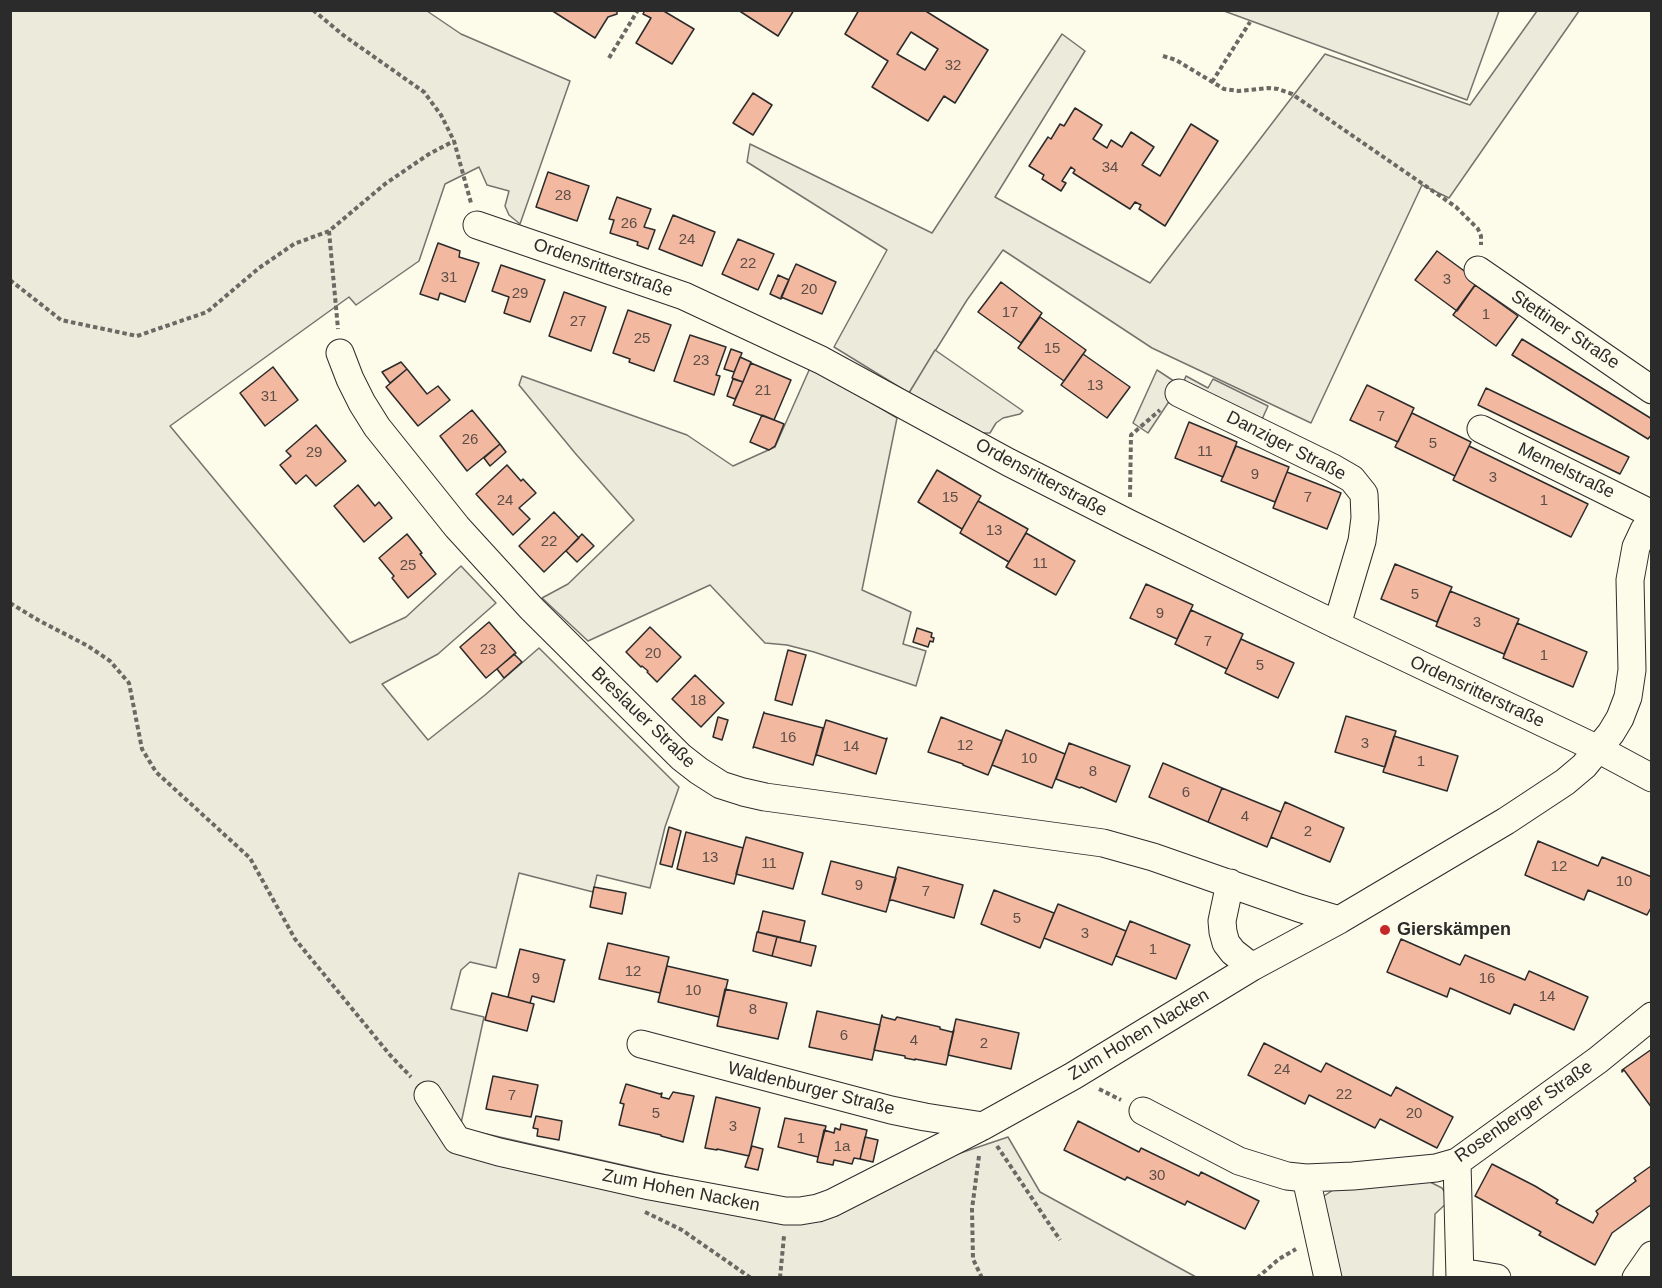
<!DOCTYPE html>
<meta charset="utf-8">
<style>
body{margin:0}
#map{position:relative;width:1662px;height:1288px;overflow:hidden;background:#fdfbea;font-family:Arial,sans-serif}
canvas{display:block}
.frame{position:absolute;inset:0;border:12px solid #2b2b2b;pointer-events:none}
</style>
<div id="map">
<canvas width="1662" height="1288"></canvas>
<div class="frame"></div>
</div>
<script>
const g = document.querySelector('canvas').getContext('2d');
g.lineJoin = 'round';
function paint(path, color) { g.fillStyle = color; g.fill(path, 'evenodd'); }
const toPath = rows => new Path2D(rows.map(r => 'M' + r).join(''));
function strokePath(path, color, width, dash) { g.strokeStyle = color; g.lineWidth = width; g.lineCap = dash ? 'butt' : 'round'; g.setLineDash(dash || []); g.stroke(path); }
function write(font, color, halo, rows, align = 'center') {
  g.font = font + ' Arial,sans-serif'; g.lineWidth = 4.5; g.setLineDash([]); g.textBaseline = 'middle'; g.strokeStyle = halo; g.fillStyle = color; for (const [text, x, y, turn = 0] of rows) {
    g.save(); g.translate(x, y); g.rotate((+turn || 0) * Math.PI / 180); g.textAlign = isNaN(turn) ? turn : align; if (halo) g.strokeText(text, 0, 0); g.fillText(text, 0, 0); g.restore();
  }
}
const green = toPath([
 [10,11,427,11,461,34,570,81,520,224,509,215,505,206,509,191,487,185,479,167,445,184,419,261,356,305,349,297,170,426,350,643,406,617,461,566,496,603,438,654,382,684,428,740,485,695,539,648,679,787,665,827,650,888,597,875,593,892,519,873,496,968,470,962,461,970,451,1009,484,1017,460,1128,803,1206,1008,1137,1040,1192,1196,1277,11,1277,10,11],
 [1224,11,1499,11,1467,100,1224,11],
 [1537,11,1579,11,1449,198,1422,185,1311,423,1152,348,1003,250,967,300,909,393,834,347,887,250,747,162,750,144,932,233,1062,34,1085,51,995,197,1150,283,1325,54,1470,105,1537,11],
 [810,368,857,394,897,418,862,590,911,612,903,644,926,651,916,686,814,652,787,645,765,643,710,585,588,641,542,598,568,584,634,520,575,453,519,385,522,376,687,435,733,466,775,447,810,368],
 [1428,1181,1442,1188,1450,1200,1435,1214,1433,1277,1335,1277,1322,1212,1324,1196,1339,1186,1428,1181]
]);
paint(green, '#ecebdb');
strokePath(green, '#74746e', 1.5);
const parking = toPath([
 [935,350,1023,411,1020,414,1003,418,996,423,990,433,971,433,909,393,935,350],
 [1157,370,1180,385,1148,433,1133,423,1157,370],
 [1186,376,1208,388,1213,379,1268,406,1259,426,1182,386,1186,376]
]);
paint(parking, '#eceadb');
strokePath(parking, '#74746e', 1.5);
const building = toPath([
 [551,10,617,10,617,14,608,17,595,38,551,10],
 [645,10,662,10,694,29,672,64,636,43,651,18,643,14,645,10],
 [738,10,794,10,778,36,738,10],
 [859,10,924,10,988,50,955,103,944,96,928,121,872,87,888,61,845,34,859,10],
 [911,32,938,49,925,70,897,54,911,32],
 [753,93,772,105,753,135,733,123,753,93],
 [1075,108,1102,125,1093,139,1107,148,1111,140,1122,147,1131,132,1154,147,1142,165,1160,176,1191,124,1218,141,1165,226,1139,209,1141,205,1135,202,1130,209,1073,173,1075,170,1071,167,1062,181,1066,183,1061,191,1042,179,1044,175,1029,166,1048,137,1051,139,1060,124,1064,126,1075,108],
 [548,172,589,186,577,221,536,207,548,172],
 [617,197,651,209,644,227,655,230,648,249,637,245,638,242,610,233,614,220,609,219,617,197],
 [673,215,715,232,702,266,659,249,673,215],
 [738,239,774,254,758,290,722,274,738,239],
 [438,243,460,251,459,257,479,263,465,302,440,293,438,300,420,294,438,243],
 [1437,251,1478,281,1457,311,1415,280,1437,251],
 [796,264,836,282,822,314,781,297,796,264],
 [501,265,545,280,530,322,504,313,509,297,492,291,501,265],
 [778,275,789,280,781,299,770,294,778,275],
 [1001,282,1042,313,1021,343,978,312,1001,282],
 [1475,285,1518,316,1496,346,1453,315,1475,285],
 [564,292,606,307,591,351,549,336,564,292],
 [628,310,671,325,654,371,629,362,630,359,613,353,628,310],
 [1040,317,1086,350,1064,381,1018,348,1040,317],
 [690,335,726,347,716,375,720,376,714,395,674,381,690,335],
 [1522,339,1652,419,1652,434,1648,439,1512,355,1522,339],
 [731,349,742,353,734,372,724,369,731,349],
 [1083,354,1130,387,1107,418,1061,385,1083,354],
 [740,357,751,362,743,382,732,378,740,357],
 [401,362,407,369,390,383,382,372,401,362],
 [751,363,791,380,774,420,733,405,751,363],
 [273,367,298,400,265,426,240,393,273,367],
 [407,369,427,394,438,386,450,400,418,426,386,387,407,369],
 [733,379,743,382,735,399,727,396,733,379],
 [1367,385,1414,408,1398,442,1350,420,1367,385],
 [1486,388,1629,457,1620,474,1478,405,1486,388],
 [472,410,500,444,467,471,440,436,472,410],
 [1412,413,1471,442,1455,476,1395,447,1412,413],
 [762,415,784,424,775,446,769,450,750,442,762,415],
 [1189,422,1237,442,1223,477,1175,458,1189,422],
 [316,425,346,461,316,486,306,475,296,484,280,465,291,456,286,451,316,425],
 [500,444,506,452,490,466,484,458,500,444],
 [1236,446,1289,467,1275,502,1221,481,1236,446],
 [1469,446,1588,504,1571,537,1453,480,1469,446],
 [507,465,521,481,523,479,536,493,519,508,530,519,513,535,476,494,507,465],
 [937,470,981,496,962,529,918,502,937,470],
 [1287,472,1341,493,1327,529,1273,508,1287,472],
 [358,485,375,506,379,502,392,518,364,542,334,506,358,485],
 [978,501,1028,529,1009,562,960,533,978,501],
 [554,512,579,538,544,572,519,546,554,512],
 [1026,533,1075,561,1056,595,1006,567,1026,533],
 [407,534,422,553,420,554,436,574,408,598,392,578,394,576,379,558,407,534],
 [582,534,594,546,577,562,566,551,582,534],
 [1395,564,1452,587,1437,622,1381,599,1395,564],
 [1146,584,1193,605,1177,639,1130,618,1146,584],
 [1450,591,1519,619,1504,654,1436,626,1450,591],
 [1191,610,1243,634,1227,669,1175,644,1191,610],
 [489,622,516,653,486,678,460,647,489,622],
 [1517,623,1587,652,1573,687,1503,658,1517,623],
 [650,627,681,657,657,682,647,672,648,671,642,666,641,667,626,652,650,627],
 [917,628,932,633,931,637,934,638,933,642,930,641,928,647,913,642,917,628],
 [1241,639,1294,663,1278,698,1225,673,1241,639],
 [788,650,806,655,792,705,775,700,788,650],
 [514,654,522,662,504,678,497,669,514,654],
 [695,675,724,703,701,727,672,699,695,675],
 [764,712,764,713,823,728,813,765,754,747,753,748,764,712],
 [1346,716,1396,731,1385,767,1335,752,1346,716],
 [718,717,728,720,722,740,713,737,718,717],
 [941,717,1002,741,988,775,963,765,963,764,928,752,941,717],
 [826,720,886,739,887,738,876,774,817,755,816,756,826,720],
 [1006,730,1065,754,1052,788,992,765,1006,730],
 [1394,736,1458,756,1447,791,1383,772,1394,736],
 [1069,743,1130,766,1116,802,1081,787,1080,788,1056,779,1069,743],
 [1163,763,1222,788,1208,822,1149,797,1163,763],
 [1222,788,1281,812,1267,847,1208,822,1222,788],
 [1285,802,1344,828,1330,862,1271,837,1285,802],
 [669,827,681,831,672,867,660,864,669,827],
 [686,832,743,848,734,884,677,869,686,832],
 [746,837,803,853,793,889,736,874,746,837],
 [1538,841,1598,866,1602,857,1652,877,1652,906,1647,915,1588,890,1584,900,1525,875,1538,841],
 [831,861,896,878,886,912,822,894,831,861],
 [898,867,963,885,954,918,892,900,889,901,898,867],
 [594,887,626,893,622,914,590,907,594,887],
 [994,890,1054,913,1040,948,981,924,994,890],
 [1058,904,1126,931,1112,965,1044,938,1058,904],
 [763,911,805,921,800,942,758,932,763,911],
 [1130,921,1190,945,1176,979,1116,956,1130,921],
 [757,932,777,937,772,956,753,951,757,932],
 [777,937,816,946,811,966,772,956,777,937],
 [1401,939,1460,965,1465,955,1525,980,1529,971,1588,997,1574,1030,1514,1004,1510,1014,1450,988,1447,997,1387,972,1401,939],
 [608,943,669,957,660,993,599,979,608,943],
 [520,949,565,960,564,961,554,1002,532,996,530,1003,508,997,520,949],
 [667,966,728,980,719,1017,658,1002,667,966],
 [725,989,787,1003,778,1039,717,1026,725,989],
 [492,993,534,1004,527,1031,485,1020,492,993],
 [817,1011,880,1025,872,1060,809,1047,817,1011],
 [882,1015,883,1017,895,1020,897,1017,940,1027,940,1029,952,1032,954,1030,946,1065,915,1059,915,1060,905,1058,905,1056,874,1050,882,1015],
 [956,1019,1019,1033,1011,1069,948,1055,956,1019],
 [1264,1043,1321,1072,1326,1063,1391,1096,1396,1087,1453,1117,1437,1148,1380,1119,1375,1128,1309,1095,1305,1104,1248,1075,1264,1043],
 [1652,1049,1652,1108,1624,1070,1622,1072,1622,1070,1652,1049],
 [493,1076,538,1085,531,1117,486,1109,493,1076],
 [626,1084,660,1094,662,1093,661,1097,669,1099,673,1092,694,1096,683,1142,661,1136,661,1135,619,1125,624,1104,620,1103,626,1084],
 [716,1097,760,1108,749,1156,717,1149,717,1150,705,1148,716,1097],
 [536,1116,562,1121,559,1140,537,1136,538,1129,533,1128,536,1116],
 [785,1118,826,1126,818,1157,778,1147,785,1118],
 [1078,1121,1139,1152,1141,1148,1199,1176,1201,1172,1259,1201,1245,1229,1187,1201,1185,1205,1127,1177,1125,1180,1064,1150,1078,1121],
 [841,1124,867,1130,860,1159,854,1158,852,1164,834,1160,833,1165,817,1162,824,1130,834,1133,835,1128,840,1130,841,1124],
 [865,1137,878,1140,873,1162,860,1159,865,1137],
 [752,1146,763,1149,758,1170,745,1167,752,1146],
 [1492,1164,1535,1186,1558,1200,1556,1203,1593,1223,1598,1214,1596,1211,1636,1181,1634,1178,1651,1166,1652,1204,1612,1233,1595,1265,1539,1235,1541,1232,1475,1196,1492,1164]
]);
paint(building, '#f2b8a0');
strokePath(building, '#2b2b2b', 1.5);
const minor = toPath([
 [477,225,684,296,821,360,1008,462,1130,524,1337,625,1598,749,1652,778],
 [1478,270,1652,390],
 [340,353,350,379,362,403,377,427,457,527,531,608,681,757,699,771,721,785,743,792,765,797,1103,843,1153,857,1299,908,1339,920],
 [1179,393,1333,468,1352,479,1364,494,1365,518,1362,541,1337,625],
 [1481,429,1652,514],
 [1230,883,1222,921,1223,932,1226,943,1233,952,1252,967],
 [641,1044,891,1110,925,1117,983,1126],
 [428,1095,457,1140,499,1152,650,1186,785,1211,800,1211,818,1208,832,1203,983,1126,1073,1076,1252,967,1339,920,1506,821,1565,782,1584,766,1611,733,1620,718,1628,697,1632,670,1630,580,1636,547,1644,530,1652,518],
 [1143,1111,1239,1161,1287,1176,1306,1178,1353,1176,1436,1168,1457,1162,1598,1060,1652,1016],
 [1457,1162,1460,1278],
 [1306,1178,1328,1278],
 [1460,1272,1497,1278],
 [1636,1278,1652,1255]
]);
strokePath(minor, '#2b2b2b', 29);
strokePath(toPath([
 [313,10,343,35,424,92,441,115,454,141,471,203],
 [1163,56,1176,60,1224,89,1239,91,1268,88,1278,89,1292,94,1456,207,1478,229,1481,236,1481,245],
 [609,58,638,10],
 [1212,82,1250,22],
 [329,231,338,329],
 [10,280,61,320,137,336,207,312,259,268,294,244,329,231,385,184,429,154,454,141],
 [1130,497,1131,435,1160,410],
 [10,603,38,620,88,646,110,661,129,683,142,749,156,772,250,858,295,939,390,1055,411,1077],
 [1099,1089,1121,1100],
 [997,1146,1060,1240],
 [979,1156,972,1209,973,1259,982,1278],
 [645,1212,682,1230,751,1278],
 [780,1278,784,1236],
 [1257,1278,1279,1259,1296,1249]
]), '#6a6964', 4, [4.5, 3]);
strokePath(minor, '#fdfbea', 27);
for (const [x, y, r, color] of [
 [1385,930,6,"#c62828"]
]) { const dot = new Path2D(); dot.arc(x, y, r, 0, 2 * Math.PI); g.fillStyle = color; g.fill(dot); strokePath(dot, '#fdfbea', 2); }
write('15px', '#5d4e48', null, [
 ["32",953,66],
 ["34",1110,168],
 ["28",563,196],
 ["26",629,224],
 ["24",687,240],
 ["22",748,264],
 ["31",449,278],
 ["3",1447,280],
 ["20",809,290],
 ["29",520,294],
 ["17",1010,313],
 ["1",1486,315],
 ["27",578,322],
 ["25",642,339],
 ["15",1052,349],
 ["23",701,361],
 ["13",1095,386],
 ["21",763,391],
 ["31",269,397],
 ["7",1381,417],
 ["26",470,440],
 ["5",1433,444],
 ["11",1205,452],
 ["29",314,453],
 ["9",1255,475],
 ["3",1493,478],
 ["15",950,498],
 ["7",1308,498],
 ["24",505,501],
 ["1",1544,501],
 ["13",994,531],
 ["22",549,542],
 ["11",1040,564],
 ["25",408,566],
 ["5",1415,595],
 ["9",1160,614],
 ["3",1477,623],
 ["7",1208,642],
 ["23",488,650],
 ["20",653,654],
 ["1",1544,656],
 ["5",1260,666],
 ["18",698,701],
 ["16",788,738],
 ["3",1365,744],
 ["12",965,746],
 ["14",851,747],
 ["10",1029,759],
 ["1",1421,762],
 ["8",1093,772],
 ["6",1186,793],
 ["4",1245,817],
 ["2",1308,832],
 ["13",710,858],
 ["11",769,864],
 ["12",1559,867],
 ["10",1624,882],
 ["9",859,886],
 ["7",926,892],
 ["5",1017,919],
 ["3",1085,934],
 ["1",1153,950],
 ["12",633,972],
 ["9",536,979],
 ["16",1487,979],
 ["10",693,991],
 ["14",1547,997],
 ["8",753,1010],
 ["6",844,1036],
 ["4",914,1041],
 ["2",984,1044],
 ["24",1282,1070],
 ["22",1344,1095],
 ["7",512,1096],
 ["5",656,1114],
 ["20",1414,1114],
 ["3",733,1127],
 ["1",801,1139],
 ["1a",842,1147],
 ["30",1157,1176]
]);
write('18px', '#2b2b2b', '#fdfbea', [
 ["Ordensritterstraße",603,268,19],
 ["Stettiner Straße",1565,330,34],
 ["Danziger Straße",1286,446,27],
 ["Memelstraße",1566,471,26],
 ["Ordensritterstraße",1041,478,28],
 ["Ordensritterstraße",1477,692,25],
 ["Breslauer Straße",643,718,44],
 ["Zum Hohen Nacken",1139,1035,-31],
 ["Waldenburger Straße",811,1089,14],
 ["Rosenberger Straße",1524,1112,-35],
 ["Zum Hohen Nacken",681,1191,11]
]);
write('bold 18px', '#2b2b2b', '#fdfbea', [
 ["Gierskämpen",1397,930]
], 'left');
</script>
